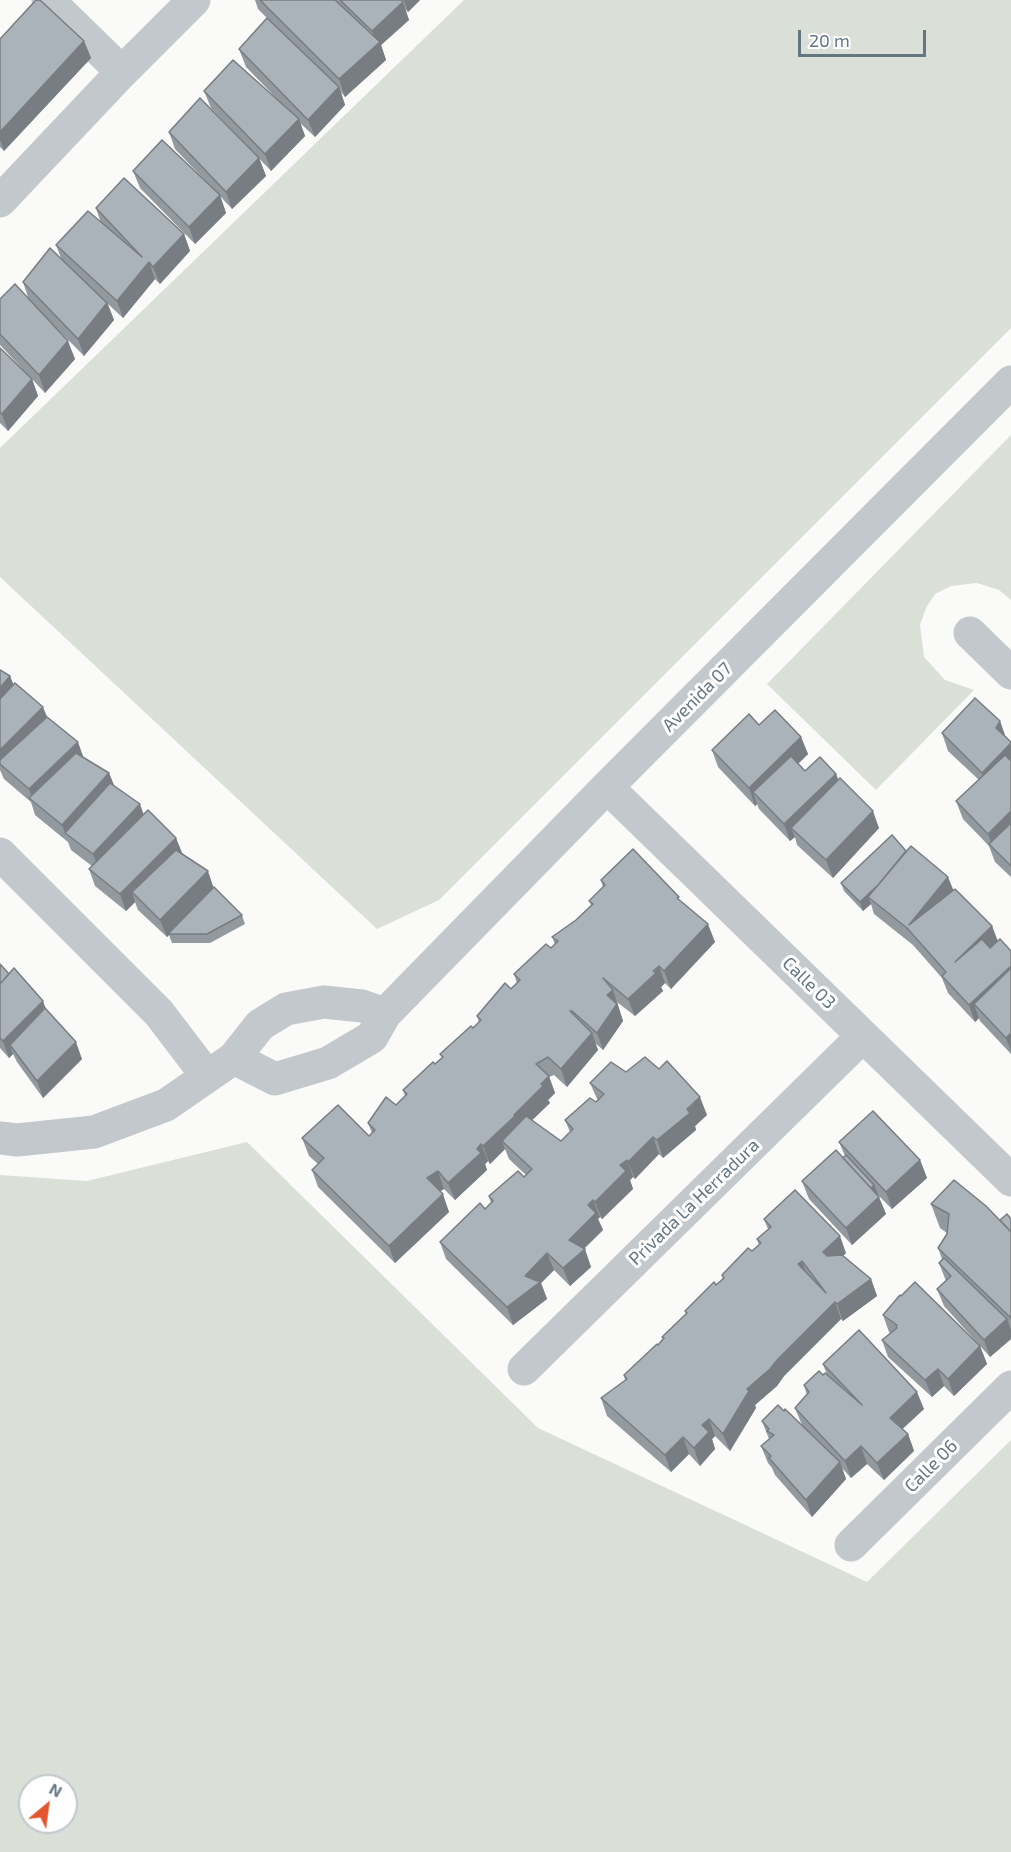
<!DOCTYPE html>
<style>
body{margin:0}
#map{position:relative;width:1011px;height:1852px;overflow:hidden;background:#fafaf8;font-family:"Exo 2",sans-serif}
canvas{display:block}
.north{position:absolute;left:18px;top:1774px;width:60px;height:60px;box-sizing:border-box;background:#fff;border:2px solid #c1c8cd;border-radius:50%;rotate:29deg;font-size:16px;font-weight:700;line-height:24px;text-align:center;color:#657683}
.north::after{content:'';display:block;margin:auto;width:21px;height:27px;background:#e4572e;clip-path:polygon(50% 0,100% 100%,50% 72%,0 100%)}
.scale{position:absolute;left:798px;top:30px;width:128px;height:27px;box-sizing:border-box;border:3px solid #657683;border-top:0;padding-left:8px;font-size:18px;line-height:21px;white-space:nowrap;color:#657683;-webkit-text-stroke:4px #fff;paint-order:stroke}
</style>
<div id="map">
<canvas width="1011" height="1852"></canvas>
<div class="north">N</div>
<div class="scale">20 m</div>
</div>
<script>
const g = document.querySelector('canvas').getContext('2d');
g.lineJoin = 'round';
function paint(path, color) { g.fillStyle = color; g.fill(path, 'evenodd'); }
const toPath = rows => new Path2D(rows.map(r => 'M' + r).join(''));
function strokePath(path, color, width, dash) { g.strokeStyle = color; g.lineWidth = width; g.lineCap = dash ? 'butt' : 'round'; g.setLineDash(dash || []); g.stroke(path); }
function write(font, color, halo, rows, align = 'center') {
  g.font = font + ' "Exo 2",sans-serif'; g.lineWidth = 6; g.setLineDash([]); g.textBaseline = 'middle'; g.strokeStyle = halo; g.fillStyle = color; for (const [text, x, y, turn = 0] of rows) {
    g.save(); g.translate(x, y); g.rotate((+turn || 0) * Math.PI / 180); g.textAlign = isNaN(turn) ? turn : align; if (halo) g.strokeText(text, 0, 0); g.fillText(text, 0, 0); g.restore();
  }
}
paint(toPath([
 [464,0,1011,0,1011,328,439,900,377,929,0,577,0,448],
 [1011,435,1011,600,999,590,977,583,951,586,935,594,926,608,920,625,924,657,945,680,974,690,876,790,767,684],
 [247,1142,538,1428,867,1582,1011,1440,1011,1852,0,1852,0,1175,87,1181],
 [30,1786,66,1786,66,1822,30,1822]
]), '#dadfd7');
strokePath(toPath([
 [48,0,122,72],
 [0,201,122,72,194,0],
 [970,633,1011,673],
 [607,787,1011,1180],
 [0,854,159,1013,207,1076],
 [234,1058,275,1079,328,1063,372,1037,385,1014,607,787,1011,382],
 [0,1138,17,1140,94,1132,166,1105,234,1058,260,1025,286,1009,324,1002,362,1006,385,1014],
 [524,1369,863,1036],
 [851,1545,1011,1387]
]), '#c3c8cc', 33);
paint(toPath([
 [255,0,420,0,408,12,405,9,409,20,381,45,386,60,345,97,341,92,345,105,315,137,300,123,305,136,271,171,211,108,204,91,280,102,246,67,239,49,283,34,258,9],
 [0,38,84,41,91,58,4,151,0,147],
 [169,132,259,158,266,176,232,209,220,196,226,213,195,244,140,188,133,171,219,195,175,149],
 [96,208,184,234,190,251,160,284,155,279,123,318,108,304,114,320,84,356,29,300,23,282,61,258,56,245,101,223],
 [0,299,75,359,45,393,0,345],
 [0,348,32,379,38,396,8,431,0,423],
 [0,670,10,676,13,685,47,717,84,758,109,773,114,786,143,814,176,838,182,854,214,888,242,915,245,924,210,943,172,943,169,935,167,937,138,910,135,902,126,911,95,886,89,869,92,866,71,850,68,842,35,815,31,802,4,779,0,770],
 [1000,721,1005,736,1011,742,1011,877,995,862,989,846,963,819,956,801,979,780,948,751,942,733],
 [759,725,801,737,808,754,798,764,805,771,836,774,838,780,879,828,833,878,797,845,795,837,790,841,759,809,757,804,755,806,718,767,712,750],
 [906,851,953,890,992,926,998,941,1011,951,1011,1054,980,1021,979,1018,975,1022,948,993,942,978,913,945,874,914,871,904,863,911,844,891,841,883],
 [601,880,680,901,715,942,671,989,665,983,661,987,663,991,635,1016,617,1002,623,1021,603,1050,595,1043,598,1050,567,1087,554,1075,549,1077,555,1093,548,1100,550,1103,532,1120,561,1141,570,1132,565,1120,598,1101,590,1083,626,1072,707,1115,695,1126,696,1130,663,1158,659,1154,635,1179,633,1177,630,1180,633,1189,602,1219,600,1217,598,1219,603,1230,584,1249,591,1267,570,1286,554,1270,541,1283,547,1299,513,1325,446,1259,440,1242,485,1209,491,1203,489,1196,526,1175,509,1159,505,1149,490,1164,488,1161,485,1164,487,1170,455,1200,444,1189,440,1191,449,1212,395,1263,318,1187,312,1170,318,1164,309,1156,302,1138,369,1136,372,1133,368,1123,396,1105,405,1096,403,1090,442,1058,440,1054,473,1028,479,1022,477,1016,517,983,514,974,551,948,555,944,552,937,576,920,591,905,589,901,603,887],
 [0,964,9,974,43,1001,45,1008,82,1059,43,1098,17,1062,13,1054,9,1058,0,1048],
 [839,1142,920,1160,927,1178,892,1209,877,1194,886,1214,852,1245,809,1199,802,1181,845,1156],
 [931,1204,1000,1220,1011,1219,1011,1339,990,1357,944,1306,937,1289,946,1281,939,1263,942,1259,938,1248,947,1233,940,1228],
 [764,1219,846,1253,843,1256,871,1279,877,1296,843,1321,841,1319,784,1376,777,1386,755,1405,756,1408,730,1451,715,1436,712,1439,715,1449,700,1466,689,1454,671,1472,607,1416,601,1398,625,1380,624,1375,658,1345,663,1339,662,1337,686,1314,685,1311,716,1285,723,1278,722,1275,759,1245,757,1239,768,1229],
 [883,1315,980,1346,987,1364,954,1396,944,1386,932,1397,888,1357,882,1340,890,1333,889,1332],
 [823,1364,924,1409,902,1429,908,1434,914,1451,884,1480,867,1464,851,1478,842,1468,846,1479,812,1517,775,1475,772,1468,768,1463,761,1446,769,1439,762,1421,784,1411,802,1425,795,1408,807,1395,804,1385,823,1375,827,1375]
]), '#929a9f');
paint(toPath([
 [404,0,420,0,408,12],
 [403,2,409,20,381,45,386,60,345,97,339,79,377,45,372,31],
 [84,41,91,58,4,151,0,140,0,132],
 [339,87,345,105,315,137,308,120],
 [299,119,305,136,271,171,265,154],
 [259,158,266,176,232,209,226,192],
 [220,195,226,213,195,244,189,227],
 [184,234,190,251,160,284,153,267],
 [149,262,155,279,123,318,117,301],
 [107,303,114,320,84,356,78,339],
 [68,341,75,359,45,393,39,375],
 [32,379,38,396,8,431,2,414],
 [10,676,17,693,0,712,0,688],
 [43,707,50,724,0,764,0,750],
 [1000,721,1006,738,996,728],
 [801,737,808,754,761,800,753,792,757,804,755,806,749,788],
 [78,742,84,759,34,802,29,789],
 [1011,743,1011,767,989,790,982,773],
 [109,773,116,790,65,833,62,825],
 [836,774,843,792,791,828,795,837,790,841,784,824],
 [140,804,146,821,99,871,93,854],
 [873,811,879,828,833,878,826,860],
 [1011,811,1011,835,994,851,988,834],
 [176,838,183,855,132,892,135,902,126,911,120,894],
 [910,855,868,897,871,904,863,911,860,902],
 [208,871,214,889,167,937,160,920],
 [948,877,955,894,909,925],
 [708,924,715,942,671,989,664,971],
 [992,926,998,943,961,980,955,962],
 [659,966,665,983,661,987,663,991,635,1016,628,999],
 [1011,966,1011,989,974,1004,979,1018,975,1022,969,1005],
 [613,990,623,1021,603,1050,597,1033,607,995],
 [43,1001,49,1018,10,1045,13,1054,9,1058,3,1041],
 [592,1033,598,1050,567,1087,561,1069],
 [1011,1033,1011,1051,1006,1038],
 [76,1042,82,1059,43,1098,37,1081],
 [549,1076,555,1093,548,1100,550,1103,521,1131,502,1141,505,1149,490,1164,483,1146,514,1115],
 [700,1097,707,1115,695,1126,696,1130,663,1158,657,1140],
 [653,1137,659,1154,635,1179,628,1162],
 [481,1144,488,1161,485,1164,487,1170,455,1200,448,1183],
 [627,1160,633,1177,630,1180,633,1189,602,1219,595,1202,620,1165],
 [920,1160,927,1178,892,1209,886,1192],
 [438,1171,444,1189,434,1195,427,1178],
 [874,1185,878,1194,871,1199,868,1190],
 [443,1194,449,1212,395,1263,389,1246],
 [879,1197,886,1214,852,1245,846,1228],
 [593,1200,600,1217,598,1219,603,1230,575,1257,569,1240,588,1205],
 [840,1236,846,1253,829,1269,823,1252],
 [585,1249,591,1267,570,1286,563,1268],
 [547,1253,554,1270,541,1283,547,1299,513,1325,507,1307,525,1276],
 [802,1261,808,1279,798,1264],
 [871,1279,877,1296,843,1321,837,1304],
 [835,1302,841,1319,784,1376,777,1386,755,1405,756,1408,730,1451,723,1434,747,1389],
 [1007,1319,1011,1330,1011,1339,990,1357,984,1340],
 [980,1346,987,1364,954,1396,948,1379],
 [938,1369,944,1386,932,1397,925,1380],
 [917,1392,924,1409,896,1435,890,1418],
 [709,1419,715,1436,712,1439,715,1449,700,1466,694,1448,702,1425],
 [908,1434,914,1451,884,1480,877,1463],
 [683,1437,689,1454,671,1472,665,1455],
 [861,1446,867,1464,851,1478,845,1461],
 [840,1462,846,1479,812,1517,806,1500]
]), '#777d82');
const building = toPath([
 [36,0,40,0,84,41,0,132,0,39,36,0],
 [260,0,335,0,380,42,339,79,260,0],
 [340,0,401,0,403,2,372,31,340,0],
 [267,18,339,87,308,120,239,49,267,18],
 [233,60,299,119,265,154,204,91,233,60],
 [200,98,259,158,226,192,169,132,200,98],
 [162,140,220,195,189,227,133,171,162,140],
 [124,178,184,234,153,267,149,262,117,301,56,245,88,211,142,257,96,208,124,178],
 [50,248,107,303,78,339,23,282,50,248],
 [15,284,68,341,39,375,0,334,0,299,15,284],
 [0,348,32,379,2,414,0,412,0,348],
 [0,670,10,676,0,688,0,670],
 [15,683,43,707,0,750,0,699,15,683],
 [975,698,1000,721,996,728,1011,742,1011,743,982,773,942,733,975,698],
 [775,710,801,737,749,788,712,750,749,714,759,725,775,710],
 [47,717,78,742,29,789,0,764,0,760,47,717],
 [76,753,109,773,62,825,29,798,76,753],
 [1005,755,1011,761,1011,811,988,834,956,801,1005,755],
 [791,756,805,771,820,757,836,774,784,824,753,792,791,756],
 [840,778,873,811,826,860,791,828,840,778],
 [110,783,140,804,93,854,65,833,110,783],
 [148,810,176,838,120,894,89,869,148,810],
 [1011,823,1011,866,989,844,1011,823],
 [892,835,906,851,878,885,860,902,841,883,892,835],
 [911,846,948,877,909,925,955,889,992,926,955,962,982,939,990,948,1000,939,1011,951,1011,966,969,1005,942,976,946,972,907,928,868,897,911,846],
 [633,849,679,897,677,898,708,924,664,971,659,966,653,971,656,973,628,999,603,978,613,990,607,995,617,1004,597,1033,572,1011,570,1011,592,1033,561,1069,548,1057,536,1064,549,1076,541,1084,543,1086,514,1115,515,1116,483,1146,481,1144,477,1149,481,1153,448,1183,438,1171,427,1178,443,1194,389,1246,312,1170,324,1158,302,1138,338,1105,369,1136,375,1130,368,1123,386,1097,396,1105,407,1094,403,1090,433,1062,435,1064,443,1057,440,1054,471,1026,473,1028,481,1020,477,1016,505,983,511,989,520,980,514,974,546,944,551,948,558,941,552,937,576,920,593,904,589,901,605,885,601,880,633,849],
 [176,850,208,871,160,920,132,892,176,850],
 [214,887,242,915,207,934,168,934,214,887],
 [0,964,9,974,0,984,0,964],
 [14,968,43,1001,3,1041,0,1038,0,984,14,968],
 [1011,968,1011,1033,1006,1038,974,1004,1011,968],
 [45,1008,76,1042,37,1081,10,1045,45,1008],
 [645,1057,659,1069,667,1061,700,1097,687,1109,690,1113,657,1140,653,1137,628,1162,627,1160,620,1165,626,1171,595,1202,593,1200,588,1205,596,1213,569,1240,585,1249,563,1268,547,1253,525,1276,540,1282,507,1307,440,1242,480,1203,485,1209,493,1201,489,1196,518,1171,524,1177,532,1169,502,1141,526,1116,561,1141,573,1129,565,1120,590,1098,596,1102,604,1094,590,1083,611,1062,626,1072,645,1057],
 [873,1111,920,1160,886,1192,839,1142,873,1111],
 [836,1150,879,1197,846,1228,802,1181,836,1150],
 [846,1155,874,1185,871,1188,843,1158,846,1155],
 [954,1180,986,1206,1011,1232,1011,1318,938,1248,947,1234,949,1214,931,1204,954,1180],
 [795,1190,840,1236,823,1252,827,1256,842,1255,871,1279,837,1304,835,1302,778,1359,770,1369,747,1389,749,1391,723,1434,709,1419,702,1425,709,1432,694,1448,683,1437,665,1455,601,1398,627,1379,624,1375,657,1344,658,1345,664,1338,662,1337,687,1313,685,1311,714,1282,716,1285,724,1278,722,1275,748,1248,752,1251,761,1243,757,1239,771,1227,764,1219,795,1190],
 [802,1261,826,1293,798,1264,802,1261],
 [1007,1214,1011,1219,1011,1232,1000,1220,1007,1214],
 [944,1258,1007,1319,984,1340,937,1289,951,1276,939,1263,944,1258],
 [915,1282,980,1346,948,1379,938,1369,925,1380,882,1340,897,1328,896,1326,897,1325,883,1315,900,1295,901,1296,915,1282],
 [859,1330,917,1392,890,1418,908,1434,877,1463,861,1446,845,1461,795,1408,809,1392,804,1385,819,1371,823,1375,825,1373,862,1405,823,1364,859,1330],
 [778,1405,784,1411,785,1409,840,1462,806,1500,769,1458,771,1456,761,1446,774,1435,767,1431,769,1429,762,1421,778,1405]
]);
paint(building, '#aab3b9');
strokePath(building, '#777d82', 1.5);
write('18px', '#657683', '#fff', [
 ["Avenida 07",697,697,-45],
 ["Calle 03",809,983,44],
 ["Privada La Herradura",694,1202,-44],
 ["Calle 06",931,1466,-45]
]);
</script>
